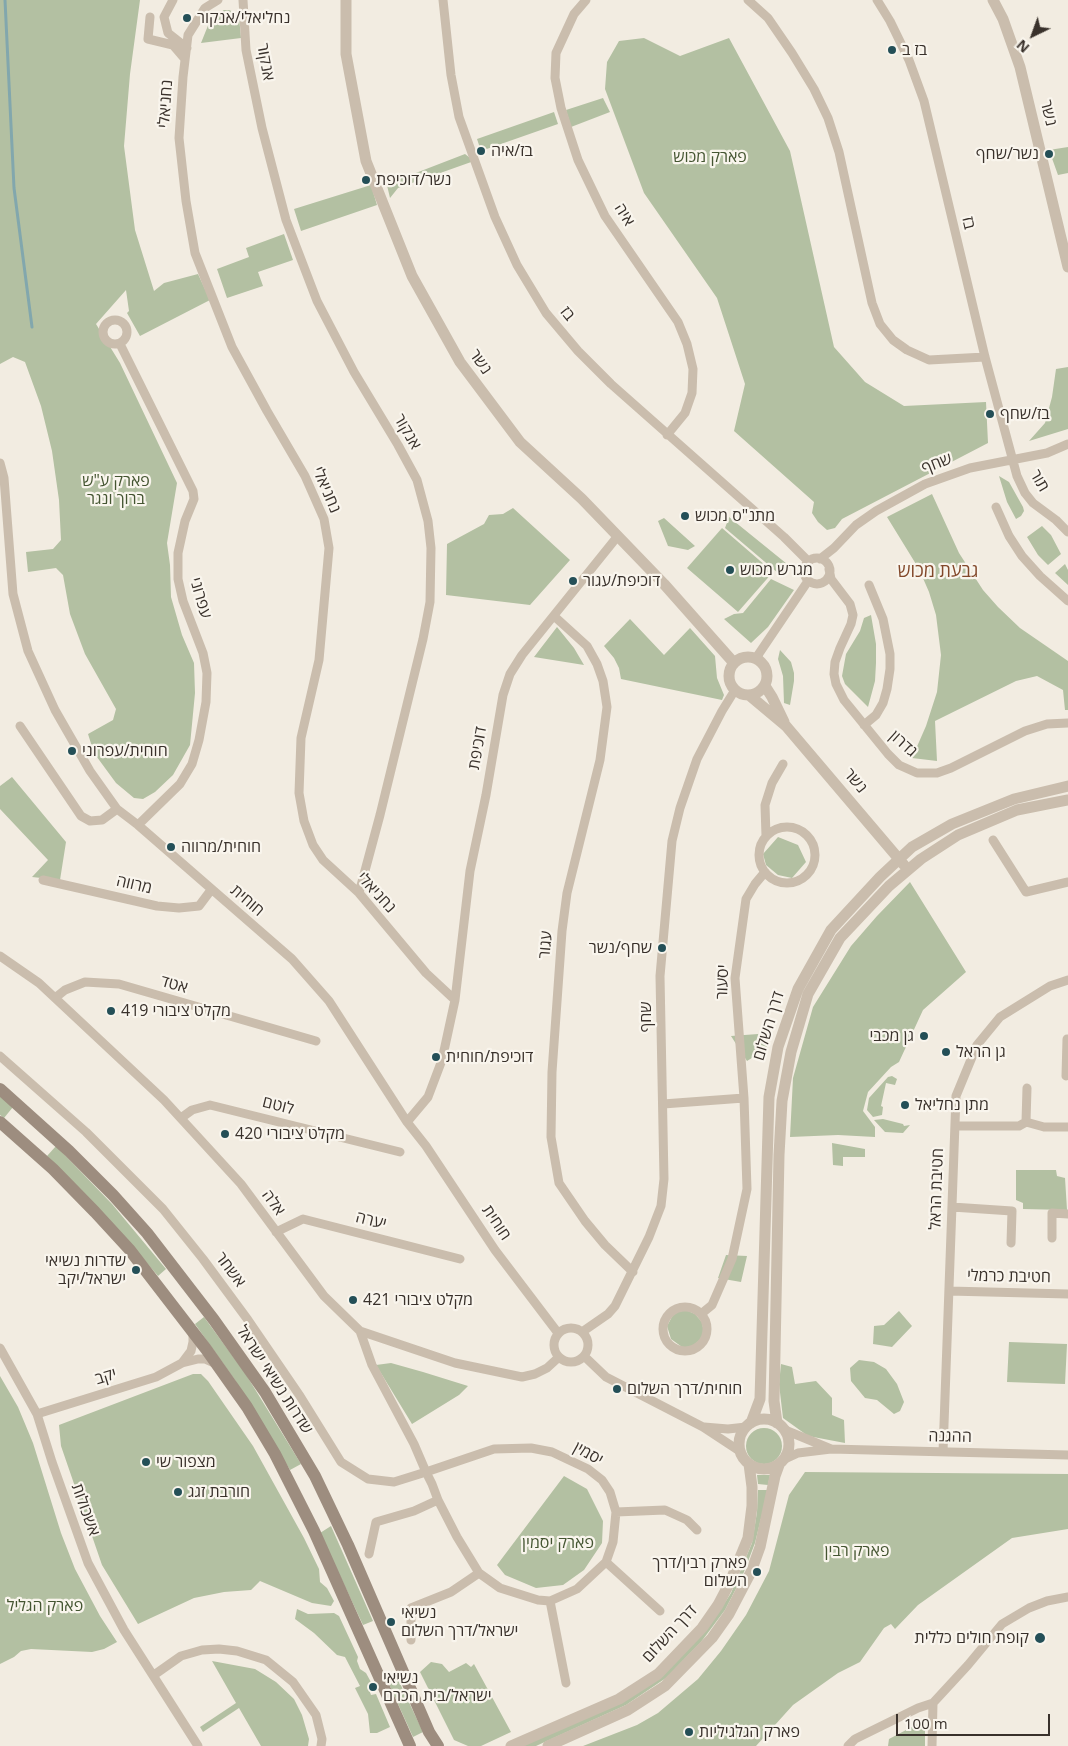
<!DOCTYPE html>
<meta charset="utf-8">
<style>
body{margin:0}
#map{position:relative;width:1068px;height:1746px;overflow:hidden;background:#f2ece1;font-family:"Open Sans",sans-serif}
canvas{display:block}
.north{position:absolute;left:1008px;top:10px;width:50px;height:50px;-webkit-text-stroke:4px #f9f5ed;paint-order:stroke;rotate:222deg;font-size:14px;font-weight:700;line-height:20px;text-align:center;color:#39312b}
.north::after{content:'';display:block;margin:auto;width:18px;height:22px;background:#39312b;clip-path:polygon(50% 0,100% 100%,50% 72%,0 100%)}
.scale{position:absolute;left:896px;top:1714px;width:154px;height:22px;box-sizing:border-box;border:2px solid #39312b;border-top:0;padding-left:6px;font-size:15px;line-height:18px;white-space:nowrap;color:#39312b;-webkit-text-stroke:4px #f9f5ed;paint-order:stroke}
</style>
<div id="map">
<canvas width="1068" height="1746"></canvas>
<div class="north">N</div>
<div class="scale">100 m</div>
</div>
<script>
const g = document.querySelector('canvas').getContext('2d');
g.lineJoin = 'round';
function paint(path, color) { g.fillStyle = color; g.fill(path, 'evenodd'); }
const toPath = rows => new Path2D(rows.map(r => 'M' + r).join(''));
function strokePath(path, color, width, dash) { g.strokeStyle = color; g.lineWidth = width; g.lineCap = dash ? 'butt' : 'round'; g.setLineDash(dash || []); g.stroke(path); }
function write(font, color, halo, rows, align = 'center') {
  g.font = font + ' "Open Sans","Noto Sans Hebrew",sans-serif'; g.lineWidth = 4.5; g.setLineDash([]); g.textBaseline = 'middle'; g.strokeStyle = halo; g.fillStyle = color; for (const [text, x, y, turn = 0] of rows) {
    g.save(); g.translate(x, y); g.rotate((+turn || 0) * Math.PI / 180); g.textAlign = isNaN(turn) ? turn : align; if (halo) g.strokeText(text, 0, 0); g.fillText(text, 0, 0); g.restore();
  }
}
paint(toPath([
 [0,0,140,0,130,74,124,146,135,230,154,291,164,283,198,274,210,300,140,336,127,313,129,311,126,290,96,324,120,363,177,483,167,543,170,565,171,597,182,635,194,663,195,693,190,745,173,775,155,792,143,799,134,798,116,783,94,753,88,734,113,720,116,709,85,654,70,614,63,575,56,568,28,572,26,552,53,549,61,540,59,500,52,451,41,406,25,362,13,357,0,364],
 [224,10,229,10,236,13,239,17,241,38,201,43,209,23,219,13],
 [644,38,680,56,729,38,790,151,834,347,865,382,904,406,986,402,988,443,842,519,835,528,827,530,818,522,812,513,814,502,734,431,745,384,717,298,644,193,605,89,607,62,619,41],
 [603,98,610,112,571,127,566,110],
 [554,112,558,124,481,151,477,139],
 [1068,147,1068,173,1058,175,1049,150],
 [465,154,474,161,398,188,390,198,386,181,408,176],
 [371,185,377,205,301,231,294,209],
 [284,234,293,260,258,272,263,286,227,298,217,269,249,257,246,248],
 [1068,367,1068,429,1029,441,1045,423,1052,397,1056,369],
 [999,476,1009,482,1023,507,1024,511,1021,516,1016,519,1007,502],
 [932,494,959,553,983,590,998,607,1020,628,1068,661,1068,710,1065,710,1063,690,1037,676,1016,681,935,721,937,761,912,758,926,726,937,692,941,655,936,615,929,592,919,569,887,517],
 [513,508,570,560,530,605,446,595,447,544,484,524,489,515,503,514],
 [729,517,787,564,778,573,725,528],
 [664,518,695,546,688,550,668,546,658,521],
 [1042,526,1051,535,1061,554,1048,565,1038,555,1027,537],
 [722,528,773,572,738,612,687,568],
 [1065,564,1068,570,1068,585,1055,573],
 [771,579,794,590,768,627,751,643,724,619,734,614,743,613],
 [871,615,876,644,876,663,875,681,868,707,845,684,842,676,846,654,860,631,864,618],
 [630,619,664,655,690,628,715,656,717,678,724,695,722,700,621,679,619,668,614,658,604,646],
 [557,627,574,648,584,665,534,657],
 [780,650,791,662,794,673,794,681,790,705,784,703,783,676,778,659],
 [12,777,66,842,60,880,32,877,48,860,0,809,0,786],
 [778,837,798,845,806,862,792,878,778,875,766,865,763,854],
 [910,882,966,972,923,1010,899,1062,891,1067,868,1092,863,1111,875,1127,875,1137,838,1135,790,1137,793,1078,813,1007,851,946,877,916],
 [758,1034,768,1048,747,1061,731,1036],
 [892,1076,897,1079,895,1085,886,1083,881,1106,883,1107,882,1115,873,1117,867,1110,869,1098,888,1077],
 [0,1096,13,1107,4,1118,0,1115],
 [883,1119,903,1124,904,1126,910,1125,903,1133,885,1132,874,1120],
 [832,1143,865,1149,865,1157,843,1157,843,1166,833,1165],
 [56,1146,112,1204,166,1269,158,1276,129,1242,47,1156],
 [1016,1170,1056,1170,1057,1176,1065,1178,1067,1210,1023,1209,1023,1203,1016,1200],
 [726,1255,747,1256,741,1282,718,1278],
 [686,1310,695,1314,702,1322,704,1333,700,1340,691,1347,682,1347,671,1339,667,1326,674,1313],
 [899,1311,912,1326,892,1347,873,1344,874,1326,884,1325],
 [204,1317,245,1373,301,1464,290,1470,235,1380,195,1324],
 [1009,1342,1067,1344,1065,1384,1007,1382],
 [859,1360,874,1362,886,1369,897,1384,904,1402,900,1411,894,1414,877,1400,865,1398,851,1381,850,1368],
 [391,1363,423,1372,468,1386,459,1395,412,1424,376,1365],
 [781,1364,792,1367,795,1384,816,1381,832,1398,832,1415,844,1420,845,1443,808,1436,783,1418,779,1384],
 [193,1374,201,1374,208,1381,253,1446,304,1538,319,1569,320,1582,327,1588,334,1601,331,1606,312,1603,260,1581,251,1590,224,1592,194,1598,138,1624,102,1565,61,1446,59,1425],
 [0,1376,18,1407,33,1443,61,1533,75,1569,100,1616,117,1642,104,1649,92,1652,31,1649,21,1651,14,1657,0,1664],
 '746 1446a18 18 0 1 1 36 0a18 18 0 1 1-36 0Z',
 [805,1472,1068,1474,1068,1529,1012,1538,918,1605,895,1629,891,1624,884,1628,860,1662,838,1673,793,1705,756,1746,583,1746,637,1725,658,1713,698,1679,721,1651,746,1615,769,1571,789,1495],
 [757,1475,770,1475,768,1485,758,1484],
 [564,1476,587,1489,603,1521,602,1543,584,1570,563,1585,536,1588,505,1575,497,1565],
 [758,1490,768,1490,755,1543,742,1577,725,1610,701,1642,666,1678,626,1705,536,1746,523,1746,624,1701,722,1607,731,1593,752,1543,757,1512],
 [331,1526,373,1621,363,1625,320,1533],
 [297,1609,308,1614,334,1613,339,1616,358,1657,357,1661,360,1669,366,1673,372,1684,368,1686,371,1695,376,1694,390,1727,377,1733,370,1733,368,1714,355,1688,360,1686,345,1657,337,1655,314,1633,295,1619],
 [212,1661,255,1669,276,1682,294,1699,302,1715,309,1739,308,1746,261,1746,239,1708,203,1732,200,1727,236,1703],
 [431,1662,442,1664,449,1672,466,1663,471,1667,474,1664,511,1732,481,1746,468,1746,454,1740,420,1672],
 [397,1677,423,1732,413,1737,388,1682],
 [925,1720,925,1746,888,1746,889,1739]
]), '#b3c0a2');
strokePath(toPath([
 [5,0,14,188,32,327]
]), '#82a7ad', 3);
strokePath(toPath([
 [173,0,164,17,168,33,187,48],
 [218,0,205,8,188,35,183,77,179,138,186,201,195,253,232,347,267,411,305,476,324,519,329,548,319,660,301,738,299,793,304,821,313,845,323,860,359,893,426,973,455,1000],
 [243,0,246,50,262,128,286,220,317,301,354,372,398,445,417,480,428,521,431,548,430,602,423,639,380,815,359,893],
 [443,0,451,75,459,117,495,217,517,265,546,313,578,351,611,384,784,537,808,561],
 [586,0,574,14,556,53,555,78,561,108,578,160,605,216,678,322,687,344,693,369,692,393,685,413,667,435],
 [748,0,768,18,792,53,814,89,828,118,839,152,872,303,880,324,893,340,907,350,929,360,985,357],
 [877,0,890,21,909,60,924,101,985,357,1017,476,1025,493,1033,503,1056,520,1068,532],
 [150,17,148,39,173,45,185,59],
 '103 332a12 12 0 1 1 24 0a12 12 0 1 1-24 0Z',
 [120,344,193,491,194,499,185,521,178,553,178,579,183,601,203,653,207,673,206,702,199,740,192,764,180,784,138,825],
 [0,463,4,478,13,594,28,651,55,710,90,771,117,809,138,825,292,959,329,1001,407,1122,426,1146,495,1250,558,1333],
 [996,507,1009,536,1022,556,1040,576,1068,601],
 '804 571a13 13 0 1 1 26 0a13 13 0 1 1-26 0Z',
 [820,559,834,548,856,525,876,511,925,484,970,468,1047,453,1068,444],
 [829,569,831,579,850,604,853,615,851,624,840,648,835,662,834,674,836,684,844,700,888,754,899,765,917,773,937,773,951,768,1025,731,1047,724,1068,723],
 [554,616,587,646,597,664,603,681,607,707,600,760,567,893,562,931,552,1072,551,1137,559,1183,585,1221,605,1245,633,1272],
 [756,658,808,581],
 [864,725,876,715,883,703,887,689,890,669,890,654,883,619,869,585],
 [20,726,81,816,90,821,102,820,117,809],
 '759 855a28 28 0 1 1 56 0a28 28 0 1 1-56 0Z',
 [766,836,765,805,772,783,783,764],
 [993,840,1026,892,1068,882],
 [43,880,157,906,179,908,199,906,211,890],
 [0,956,39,983,164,1100,241,1184,324,1296,360,1331,455,1363,522,1377,535,1374,547,1368,559,1357],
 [55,998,65,990,85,982,119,984,316,1041],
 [0,1056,86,1132,163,1209,203,1259,248,1320,300,1396,341,1462,368,1479,394,1482,426,1472,494,1449,531,1448,552,1452,588,1469,602,1480,610,1492,616,1512,613,1542,606,1562,577,1589,550,1601,538,1600,500,1588,479,1573,457,1537,438,1500,432,1484,426,1472,414,1444,372,1365,360,1331],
 [1066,1076,1067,1039],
 [744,1098,735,978,746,899,755,884,765,872],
 [663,1104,744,1098,747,1189,732,1259,712,1305,701,1314],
 [181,1118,192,1110,210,1105,400,1152],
 [407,1122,428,1097,442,1060,455,1000,470,871,486,795,503,695,510,674,522,655,617,537],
 [1026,1122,1027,1088],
 [955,1126,1019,1126,1026,1122,1044,1127,1068,1127],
 [952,1207,1012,1211,1011,1243],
 [276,1232,303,1219,460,1259],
 [1052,1238,1052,1213,1068,1214],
 [949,1291,1068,1294],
 '663 1329a22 22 0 1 1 44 0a22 22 0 1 1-44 0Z',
 '554 1345a17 17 0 1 1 34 0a17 17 0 1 1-34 0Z',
 [582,1332,608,1314,615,1306,649,1237,661,1206,664,1179,660,976,672,841,680,808,697,759,722,711,735,690],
 [0,1348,37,1414,52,1462,88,1563,124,1630,198,1746],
 [584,1356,606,1377,703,1427,741,1452],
 [182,1363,191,1351,193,1342,193,1332],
 [37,1414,156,1377,182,1363,198,1359,205,1359,216,1364],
 [704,1427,728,1429,746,1427],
 [785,1430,831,1449],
 [943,1452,956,1096,977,1045,1000,1017,1050,986,1068,980],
 [785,1459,798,1453,831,1449,1068,1455],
 [616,1512,665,1510,687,1520,697,1530],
 [369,1554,376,1522,414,1511,438,1500],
 [606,1562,660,1611],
 [550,1601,566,1683],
 [411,1640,411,1608,451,1592,479,1573],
 [154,1675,181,1656,202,1650,219,1649,237,1651,266,1660,293,1682,316,1715,322,1739,321,1746],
 [848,1746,855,1739,918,1708,933,1703,968,1665,1002,1624,1029,1608,1047,1601,1068,1597],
 [932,1746,933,1703]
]), '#cabdad', 9);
strokePath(toPath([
 [346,0,346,54,366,161,412,276,460,362,520,442,582,499,664,584,734,663],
 [993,0,1003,19,1020,67,1068,267],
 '729 676a19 19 0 1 1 38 0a19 19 0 1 1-38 0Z',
 [765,686,772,697,784,722],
 [749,695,786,726,904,865],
 '739 1444a25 25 0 1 1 50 0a25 25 0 1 1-50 0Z',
 [751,1423,760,1399,769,1097,778,1047,798,989,831,930,880,877,912,847,952,824,1014,799,1068,786],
 [777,1423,774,1401,779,1155,782,1101,791,1052,808,994,840,938,889,886,921,859,958,835,1017,810,1068,800],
 [511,1746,619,1699,658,1674,702,1628,718,1605,730,1582,748,1538,752,1506,752,1487,749,1464],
 [548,1746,628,1710,665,1686,712,1638,729,1614,751,1572,760,1547,775,1476,779,1465]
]), '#cabdad', 11);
strokePath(toPath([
 [0,1089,69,1151,113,1195,147,1233,214,1320,265,1392,315,1476,348,1545,429,1732,438,1746],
 [0,1122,53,1169,95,1212,129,1249,206,1349,247,1407,275,1454,314,1531,410,1746]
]), '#9d8d7f', 12);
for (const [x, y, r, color] of [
 [187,18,5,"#244f57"],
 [892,50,5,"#244f57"],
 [481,151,5,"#244f57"],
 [1049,154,5,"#244f57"],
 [366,180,5,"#244f57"],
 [990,414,5,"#244f57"],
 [685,516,5,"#244f57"],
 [730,570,5,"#244f57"],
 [573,581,5,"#244f57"],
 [72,751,5,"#244f57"],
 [171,847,5,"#244f57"],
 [662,948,5,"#244f57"],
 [111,1011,5,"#244f57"],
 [924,1036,5,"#244f57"],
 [946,1052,5,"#244f57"],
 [436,1057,5,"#244f57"],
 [905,1105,5,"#244f57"],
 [225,1134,5,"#244f57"],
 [136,1270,5,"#244f57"],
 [353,1300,5,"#244f57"],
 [617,1389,5,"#244f57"],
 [146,1462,5,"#244f57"],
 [178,1492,5,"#244f57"],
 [757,1572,5,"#244f57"],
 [391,1622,5,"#244f57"],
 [1040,1638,6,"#244f57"],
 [373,1687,5,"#244f57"],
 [689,1732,5,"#244f57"]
]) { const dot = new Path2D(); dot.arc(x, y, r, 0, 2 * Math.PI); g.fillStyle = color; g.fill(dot); strokePath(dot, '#f9f5ed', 2); }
write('16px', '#39312b', '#f9f5ed', [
 ["נחליאלי/אנקור",197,18],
 ["בז ב",902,50],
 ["בז/איה",491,151],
 ["נשר/שחף",1039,154,"right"],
 ["נשר/דוכיפת",376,180],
 ["בז/שחף",1000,414],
 ["מתנ\"ס מכוש",695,516],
 ["מגרש מכוש",740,570],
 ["דוכיפת/עגור",583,581],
 ["חוחית/עפרוני",82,751],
 ["חוחית/מרווה",181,847],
 ["שחף/נשר",652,948,"right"],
 ["מקלט ציבורי 419",121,1011],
 ["גן מכבי",914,1036,"right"],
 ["גן הראל",956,1052],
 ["דוכיפת/חוחית",446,1057],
 ["מתן נחליאל",915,1105],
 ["מקלט ציבורי 420",235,1134],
 ["שדרות נשיאי",126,1261,"right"],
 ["ישראל/יקב",126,1279,"right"],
 ["מקלט ציבורי 421",363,1300],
 ["חוחית/דרך השלום",627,1389],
 ["מצפור שי",156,1462],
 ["חורבת זגג",188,1492],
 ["פארק רבין/דרך",747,1563,"right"],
 ["השלום",747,1581,"right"],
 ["נשיאי",401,1613],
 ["ישראל/דרך השלום",401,1631],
 ["קופת חולים כללית",1029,1638,"right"],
 ["נשיאי",383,1678],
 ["ישראל/בית הכרם",383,1696],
 ["פארק הגלגיליות",699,1732]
], 'left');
write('16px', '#39312b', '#f9f5ed', [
 ["אנקור",265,62,80],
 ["נחניאלי",166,104,-86],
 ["נשר",1048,113,76],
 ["איה",624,215,58],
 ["בז",968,223,77],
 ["בז",567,314,50],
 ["נשר",480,362,55],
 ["אנקור",407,432,60],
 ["שחף",937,464,-21],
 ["תור",1039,481,60],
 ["נחניאלי",326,490,67],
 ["עפרוני",200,598,74],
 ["גדרון",903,744,42],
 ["דוכיפת",478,748,-80],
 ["נשר",855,781,50],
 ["מרווה",134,885,13],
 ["נחניאלי",376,893,47],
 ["חוחית",247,901,41],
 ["עגור",546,945,-85],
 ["יסעור",723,982,-88],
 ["אטד",174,985,16],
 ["שחף",646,1017,-90],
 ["דרך השלום",769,1026,-73],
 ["לוטם",278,1106,14],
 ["חטיבת הראל",937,1189,-88],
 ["אלה",273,1203,54],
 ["יערה",371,1221,14],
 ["חוחית",496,1223,56],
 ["אשחר",230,1270,53],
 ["חטיבת כרמלי",1009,1277,1],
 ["יקב",106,1377,-17],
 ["שדרות נשיאי ישראל",274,1380,57],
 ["ההגנה",950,1437,1],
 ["יסמין",588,1454,29],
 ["אשכולות",85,1510,70],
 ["דרך השלום",670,1634,-47]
]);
write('16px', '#445531', '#f9f5ed', [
 ["פארק מכוש",710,157],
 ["פארק ע\"ש",116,481],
 ["ברוך ונגר",116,499],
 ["פארק יסמין",558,1543],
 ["פארק רבין",857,1551],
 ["פארק הגליל",45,1606]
]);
write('18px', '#82482a', '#f9f5ed', [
 ["גבעת מכוש",938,572]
]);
</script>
